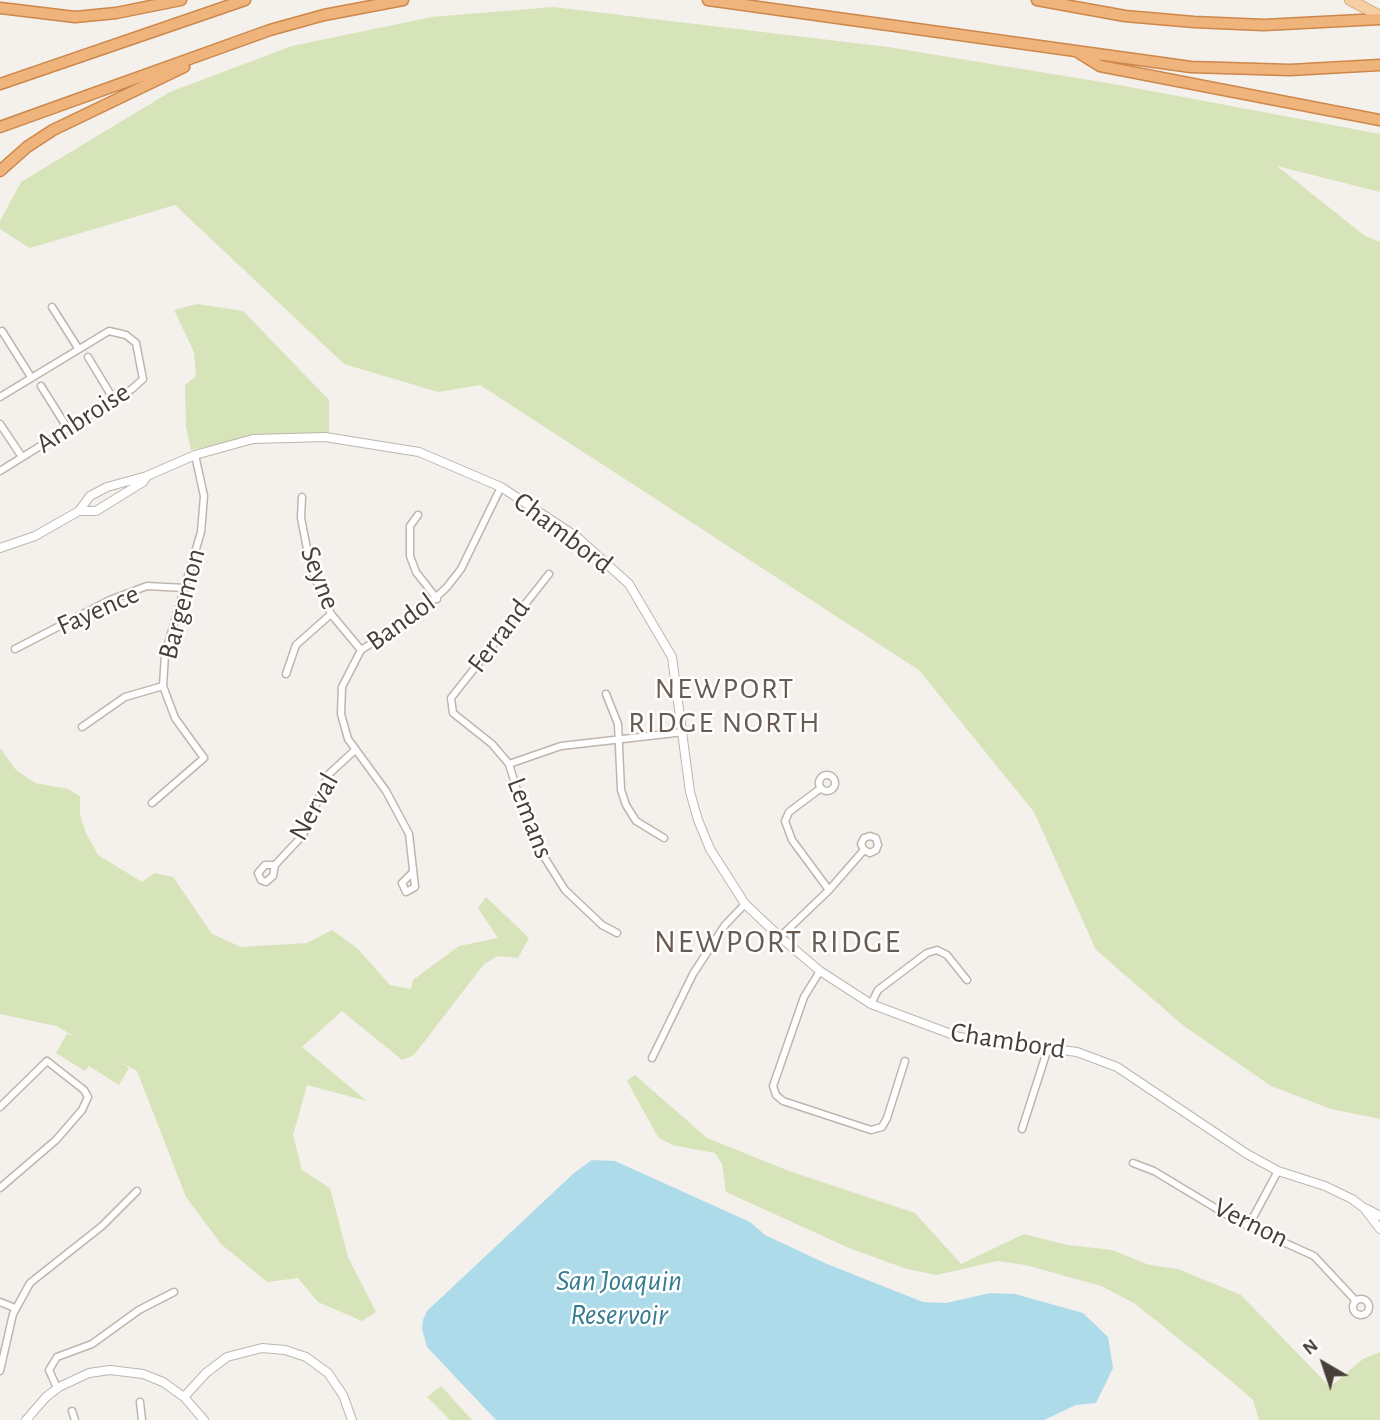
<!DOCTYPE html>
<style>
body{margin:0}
#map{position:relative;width:1380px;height:1420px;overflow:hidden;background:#f4f0eb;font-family:"Alegreya Sans",sans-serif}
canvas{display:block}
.north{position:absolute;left:1289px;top:1329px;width:70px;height:70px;-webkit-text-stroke:5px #fff;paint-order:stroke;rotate:321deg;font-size:19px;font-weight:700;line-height:28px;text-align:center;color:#473f39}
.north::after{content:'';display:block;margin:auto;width:24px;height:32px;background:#473f39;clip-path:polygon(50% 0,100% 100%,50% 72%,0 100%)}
</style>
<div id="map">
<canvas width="1380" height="1420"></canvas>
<div class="north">N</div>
</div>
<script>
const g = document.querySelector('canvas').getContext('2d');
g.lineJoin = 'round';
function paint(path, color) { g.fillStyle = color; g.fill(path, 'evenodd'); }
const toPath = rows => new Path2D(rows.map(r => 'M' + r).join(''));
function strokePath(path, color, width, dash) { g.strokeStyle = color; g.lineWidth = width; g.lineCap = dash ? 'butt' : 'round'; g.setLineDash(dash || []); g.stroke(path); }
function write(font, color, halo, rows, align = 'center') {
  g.font = font + ' "Alegreya Sans",sans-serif'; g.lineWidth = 5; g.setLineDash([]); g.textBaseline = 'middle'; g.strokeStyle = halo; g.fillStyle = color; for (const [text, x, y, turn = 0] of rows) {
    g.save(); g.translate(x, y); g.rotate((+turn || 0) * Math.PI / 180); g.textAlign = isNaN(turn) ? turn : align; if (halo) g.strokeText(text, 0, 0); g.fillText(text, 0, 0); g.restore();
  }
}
paint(toPath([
 [553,7,888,47,1119,85,1380,134,1380,192,1277,166,1365,236,1380,242,1380,1119,1331,1109,1271,1086,1184,1026,1096,950,1034,812,919,670,480,385,438,392,344,364,175,205,30,248,0,229,0,221,21,182,170,92,292,46,432,17],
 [197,304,243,311,329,400,329,434,262,435,191,450,186,427,185,385,196,376,194,352,174,310],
 [0,748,16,770,35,783,68,789,80,796,80,815,86,833,98,855,142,882,154,873,173,877,212,934,241,947,307,943,332,930,357,948,390,985,411,989,413,980,459,946,498,938,478,908,486,897,529,938,518,958,498,956,484,964,414,1055,402,1060,342,1011,302,1047,367,1101,307,1085,293,1135,302,1170,330,1188,348,1257,376,1312,362,1321,318,1302,298,1278,267,1282,221,1244,186,1197,137,1071,120,1062,129,1068,119,1085,89,1066,85,1071,56,1053,67,1034,74,1036,56,1026,0,1014],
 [635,1075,707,1138,789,1171,915,1213,961,1264,1024,1234,1067,1245,1112,1250,1149,1265,1178,1269,1241,1295,1330,1387,1363,1359,1380,1352,1380,1420,1259,1420,1253,1400,1229,1379,1134,1303,1101,1286,1026,1265,997,1261,937,1275,907,1269,849,1248,726,1192,722,1164,715,1153,672,1145,658,1137,627,1081],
 [441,1386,472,1420,450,1420,427,1397]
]), '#d7e3b8');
paint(toPath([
 [592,1160,615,1161,750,1222,765,1235,827,1264,923,1302,946,1303,990,1293,1015,1294,1083,1313,1108,1337,1113,1368,1096,1403,1076,1405,1044,1420,496,1420,427,1347,422,1329,423,1320,427,1311,574,1173]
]), '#aedbe9');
const minor = toPath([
 [52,307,78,348],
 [2,331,31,377],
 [88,357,114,400],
 [41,386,68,429],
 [0,397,109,331,126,335,136,343,143,379,132,389,0,471],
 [0,424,22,457],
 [302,497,301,518,311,569,331,614,361,650],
 [418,515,410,526,410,556,416,572,437,599],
 [549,574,451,698,453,713,492,744,509,764,531,836,565,890,602,925,617,933],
 [15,649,110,600,147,586,185,588],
 [286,674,296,645,331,614],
 [606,694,618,724,621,790,626,805,636,821,664,838],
 [82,727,125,697,163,686],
 [509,764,561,746,684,732],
 '819 783a8 8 0 1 1 16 0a8 8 0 1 1-16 0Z',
 [821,788,789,812,785,821,792,840,829,890],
 [152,803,204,758,175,718,163,686,165,654,201,532,204,496,195,455],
 [265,865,275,865,273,876,266,882,261,880,258,873,265,865],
 [275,865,303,835,329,774,355,750],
 [412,873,402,883,406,892,415,887,409,834,386,791,348,739,341,714,342,687,361,650,418,614,447,587,461,569,501,487],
 [780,937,829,890,864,850,861,844,864,838,870,836,876,838,878,845,876,850,870,853,864,850],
 [820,971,804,997,773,1086,776,1095,783,1101,871,1130,882,1127,887,1118,905,1061],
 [871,1004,878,990,927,953,937,950,947,955,967,980],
 [652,1058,693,974,725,925,745,904],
 [0,1107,47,1061,84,1090,88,1097,82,1110,56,1140,0,1188],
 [1022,1129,1048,1048],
 [1133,1163,1154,1171,1237,1221,1314,1256,1356,1301],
 [1249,1225,1278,1171],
 '1353 1307a8 8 0 1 1 16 0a8 8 0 1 1-16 0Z',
 [0,1302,15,1308],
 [0,1371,13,1314,30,1283,102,1226,137,1191],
 [57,1388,49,1370,57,1357,92,1344,139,1310,174,1292],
 [140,1402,142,1420],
 [72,1411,75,1420]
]);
const tertiary = toPath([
 [79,511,96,511,143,482,147,476],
 [0,548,35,536,79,511,90,496,107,487,147,476,195,455,253,439,325,437,419,452,501,487,577,537,629,584,672,657,690,792,698,820,710,849,745,904,780,937,820,971,871,1004,959,1037,1077,1052,1117,1067,1247,1154,1278,1171,1325,1186,1352,1199,1364,1208,1380,1229],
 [1367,1209,1380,1216],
 [184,1397,206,1373,227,1357,262,1348,285,1350,306,1357,328,1373,343,1395,352,1420],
 [26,1420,46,1397,59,1387,89,1373,110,1370,143,1374,163,1382,184,1397,204,1420]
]);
const primary = toPath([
 [1350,0,1380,16]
]);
const motorway = toPath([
 [708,0,1191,67,1290,70,1380,65],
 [1037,0,1125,16,1194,22,1264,25,1380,19],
 [0,8,75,17,116,13,181,0],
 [1079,53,1100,66,1380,120],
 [0,84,245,0],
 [0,127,270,30,324,15,403,0],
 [0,171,27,147,53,130,184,67]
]);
strokePath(minor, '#beb6ae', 9);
strokePath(tertiary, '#beb6ae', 10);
strokePath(primary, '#d8a975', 12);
strokePath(motorway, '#cd874b', 13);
strokePath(minor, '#fff', 6);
strokePath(tertiary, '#fff', 8);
strokePath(primary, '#f4cfa4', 10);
strokePath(motorway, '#efb47b', 10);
write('28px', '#473f39', '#fff', [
 ["Ambroise",83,418,-33],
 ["Chambord",563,533,37],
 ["Seyne",320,578,69],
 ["Bargemon",182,604,-75],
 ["Fayence",98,610,-24],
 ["Bandol",401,622,-36],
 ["Ferrand",499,636,-53],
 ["Nerval",314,807,-61],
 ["Lemans",530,818,69],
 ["Chambord",1008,1041,9],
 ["Vernon",1251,1223,26]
]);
g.letterSpacing = '2px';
write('30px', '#695c52', '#fff', [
 ["NEWPORT",725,689],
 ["RIDGE NORTH",725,723]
]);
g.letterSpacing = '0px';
write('italic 30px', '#367b91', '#fff', [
 ["San Joaquin",619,1281],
 ["Reservoir",619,1315]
]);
g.letterSpacing = '2px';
write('32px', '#695c52', '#fff', [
 ["NEWPORT RIDGE",778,942]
]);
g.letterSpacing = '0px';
</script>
